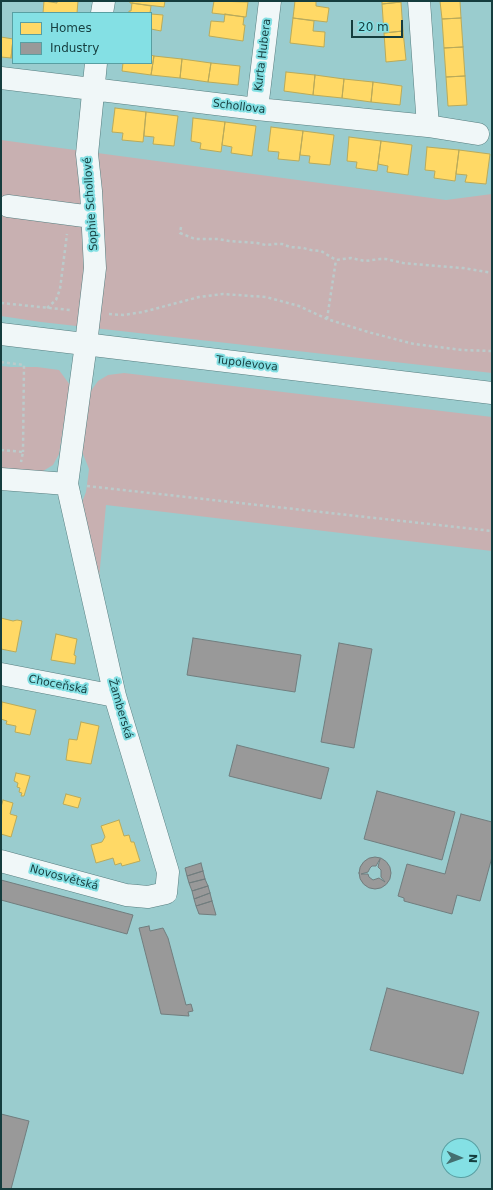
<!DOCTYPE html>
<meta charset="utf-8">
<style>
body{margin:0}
#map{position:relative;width:493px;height:1190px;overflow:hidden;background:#9accce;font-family:"DejaVu Sans",sans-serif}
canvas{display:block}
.frame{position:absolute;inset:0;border:2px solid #153d3e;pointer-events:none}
.legend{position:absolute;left:12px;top:12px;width:140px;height:52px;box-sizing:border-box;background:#84e0e4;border:1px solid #589fa2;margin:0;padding:5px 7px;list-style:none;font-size:12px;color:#153d3e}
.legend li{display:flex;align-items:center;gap:8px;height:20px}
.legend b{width:20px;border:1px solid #589fa2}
.north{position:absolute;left:441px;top:1138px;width:40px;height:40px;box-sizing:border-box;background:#84e0e4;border:1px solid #589fa2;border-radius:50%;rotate:92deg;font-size:11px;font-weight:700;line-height:16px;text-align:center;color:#153d3e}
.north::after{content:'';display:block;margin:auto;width:14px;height:18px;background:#446f70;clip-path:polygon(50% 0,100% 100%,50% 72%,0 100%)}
.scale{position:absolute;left:351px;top:20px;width:52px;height:18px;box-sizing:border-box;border:2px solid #153d3e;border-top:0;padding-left:5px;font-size:12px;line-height:14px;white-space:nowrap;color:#153d3e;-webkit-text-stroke:3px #84e0e4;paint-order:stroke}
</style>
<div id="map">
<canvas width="493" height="1190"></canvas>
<div class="frame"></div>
<ul class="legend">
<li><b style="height:11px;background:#ffd966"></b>Homes</li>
<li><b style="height:11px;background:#999"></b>Industry</li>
</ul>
<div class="north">N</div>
<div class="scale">20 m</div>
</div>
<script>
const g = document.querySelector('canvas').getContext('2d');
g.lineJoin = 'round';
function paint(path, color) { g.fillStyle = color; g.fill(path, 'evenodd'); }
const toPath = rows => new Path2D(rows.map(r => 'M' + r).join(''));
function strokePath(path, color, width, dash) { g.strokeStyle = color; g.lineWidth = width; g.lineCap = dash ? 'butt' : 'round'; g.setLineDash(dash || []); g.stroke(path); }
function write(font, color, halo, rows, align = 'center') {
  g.font = font + ' "DejaVu Sans",sans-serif'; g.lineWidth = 4; g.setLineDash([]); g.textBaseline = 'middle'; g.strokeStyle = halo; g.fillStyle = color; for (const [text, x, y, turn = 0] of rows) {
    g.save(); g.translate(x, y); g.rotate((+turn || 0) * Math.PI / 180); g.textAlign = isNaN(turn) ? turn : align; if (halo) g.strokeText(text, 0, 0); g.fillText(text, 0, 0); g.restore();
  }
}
paint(toPath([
 [1,140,446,200,492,194,492,373,41,322,1,316],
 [1,366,11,367,37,367,59,370,70,385,59,454,53,465,43,471,29,474,1,471],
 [124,373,492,417,492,551,106,505,98,589,80,507,86,492,89,469,81,449,88,395,98,381,108,375]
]), '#c8b0b1');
const homes = toPath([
 [44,1,57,3,57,1,78,1,77,13,43,13,44,1],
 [130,1,165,1,164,7,130,3,130,1],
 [214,1,248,2,246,17,212,13,214,1],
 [295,1,316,1,316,6,329,8,327,22,293,18,295,1],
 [382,1,401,1,401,2,382,4,382,1],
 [440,1,460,1,461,18,442,19,440,1],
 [401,2,403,31,384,33,382,4,401,2],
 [132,3,151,6,150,13,129,13,129,11,131,11,132,3],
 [151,14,163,15,161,31,151,29,151,14],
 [225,14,244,17,243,25,245,25,243,41,209,36,211,21,224,22,225,14],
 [293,18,314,21,313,31,325,32,324,47,290,43,293,18],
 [461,18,463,47,444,48,442,19,461,18],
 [403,31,406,60,386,62,384,33,403,31],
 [1,37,13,39,11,58,1,57,1,37],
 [13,39,13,58,11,58,13,39],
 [463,47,465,76,446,77,444,48,463,47],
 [151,55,154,56,151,75,122,71,123,63,151,63,151,55],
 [154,56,182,59,180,78,151,75,154,56],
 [182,59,211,63,208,82,180,78,182,59],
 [211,63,240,66,238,85,208,82,211,63],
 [286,72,315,75,313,95,284,91,286,72],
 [315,75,344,79,342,98,313,95,315,75],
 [465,76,467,105,448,106,446,77,465,76],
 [344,79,373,82,371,102,342,98,344,79],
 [373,82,402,86,400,105,371,102,373,82],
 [115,108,146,112,143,142,122,140,123,133,112,132,115,108],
 [146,112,178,116,174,146,153,144,154,137,144,136,146,112],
 [193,118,225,122,221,152,200,149,201,143,191,141,193,118],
 [225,122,256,126,252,156,231,153,232,147,222,145,225,122],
 [271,127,303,131,299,161,278,159,279,152,268,151,271,127],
 [303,131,334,135,330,165,309,163,310,156,300,155,303,131],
 [349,137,381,141,377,171,356,168,357,162,347,161,349,137],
 [381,141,412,145,408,175,387,172,388,166,378,164,381,141],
 [427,147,459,150,455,181,434,178,435,171,425,170,427,147],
 [459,150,490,154,486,184,465,182,467,175,456,174,459,150],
 [1,618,13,621,17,620,22,621,16,652,1,649,1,618],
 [56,634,77,639,74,655,76,656,75,664,51,660,56,634],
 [2,702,36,710,30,735,15,732,16,726,6,724,7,721,1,719,2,702],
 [81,722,99,726,91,764,66,760,69,739,77,740,81,722],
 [16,773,30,776,24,796,21,796,22,793,19,792,20,788,17,787,18,783,14,781,16,773],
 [66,794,81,798,78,808,63,804,66,794],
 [3,800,13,803,10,814,17,816,11,837,1,834,1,807,3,800],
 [119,820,124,836,129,835,131,842,134,842,140,861,122,866,121,863,115,865,113,858,96,863,91,845,102,842,105,837,101,826,119,820]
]);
paint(homes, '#ffd966');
strokePath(homes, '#b9aa5a', 1);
const industry = toPath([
 [193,638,301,655,295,692,187,675,193,638],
 [339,643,372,649,354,748,321,742,339,643],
 [237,745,329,768,321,799,229,776,237,745],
 [377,791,455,812,442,860,364,839,377,791],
 [461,814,492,822,492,857,480,901,457,895,452,914,404,901,404,898,398,896,407,864,445,874,461,814],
 '359 873a16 16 0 1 1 32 0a16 16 0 1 1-32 0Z',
 [380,859,378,867,381,870,381,877,385,882,379,878,373,880,369,877,368,874,361,874,368,872,370,868,372,866,376,866,380,859],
 [201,863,203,871,187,876,185,868,201,863],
 [203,871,205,879,189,883,187,876,203,871],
 [205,879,208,886,192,891,189,883,205,879],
 [1,880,133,915,127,934,1,900,1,880],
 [208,886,210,893,194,899,192,891,208,886],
 [210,893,212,901,196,906,194,899,210,893],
 [212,901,216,915,199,914,196,906,212,901],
 [149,926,150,931,163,928,168,938,186,1005,191,1004,193,1011,188,1012,189,1016,161,1014,139,928,149,926],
 [387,988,479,1012,463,1074,370,1050,387,988],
 [1,1114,29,1121,11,1189,1,1189,1,1114]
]);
paint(industry, '#999');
strokePath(industry, '#717d7e', 1);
const minor = toPath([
 [419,1,428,126],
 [102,13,104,1],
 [1,78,257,109,428,126,478,134],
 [257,109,270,1],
 [8,206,92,217],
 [1,479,67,484],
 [1,674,115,696],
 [1,861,126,895,148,897,166,893,168,872,115,696,67,484,86,344,95,268,91,191,87,154,96,63]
]);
const major = toPath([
 [1,334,492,393]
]);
strokePath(minor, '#567d7f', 23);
strokePath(major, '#567d7f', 23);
strokePath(toPath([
 [181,227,180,233,195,239,218,239,229,241,257,243,266,245,275,244,282,244,290,247,303,248,311,250,321,251,336,260,351,258,365,261,380,259,386,259,403,263,463,268,492,273],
 [1,303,70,310],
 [47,308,56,300,60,289,67,234],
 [109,314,123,315,143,312,199,297,223,294,266,297,299,306,327,319,368,332,414,344,462,350,492,351],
 [327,319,336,260],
 [1,362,24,365,23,452],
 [1,450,23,452,21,462],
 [87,486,492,531]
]), '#bbcbcb', 2.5, [3, 3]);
strokePath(minor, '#f0f7f8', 22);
strokePath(major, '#f0f7f8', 22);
write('11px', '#153d3e', '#84e0e4', [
 ["Kurta Hubera",263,55,-83],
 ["Schollova",239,107,7],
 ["Sophie Schollové",91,204,-94],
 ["Tupolevova",247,364,7],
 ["Choceňská",58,685,11],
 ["Žamberská",120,709,74],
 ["Novosvětská",64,878,15]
]);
</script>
